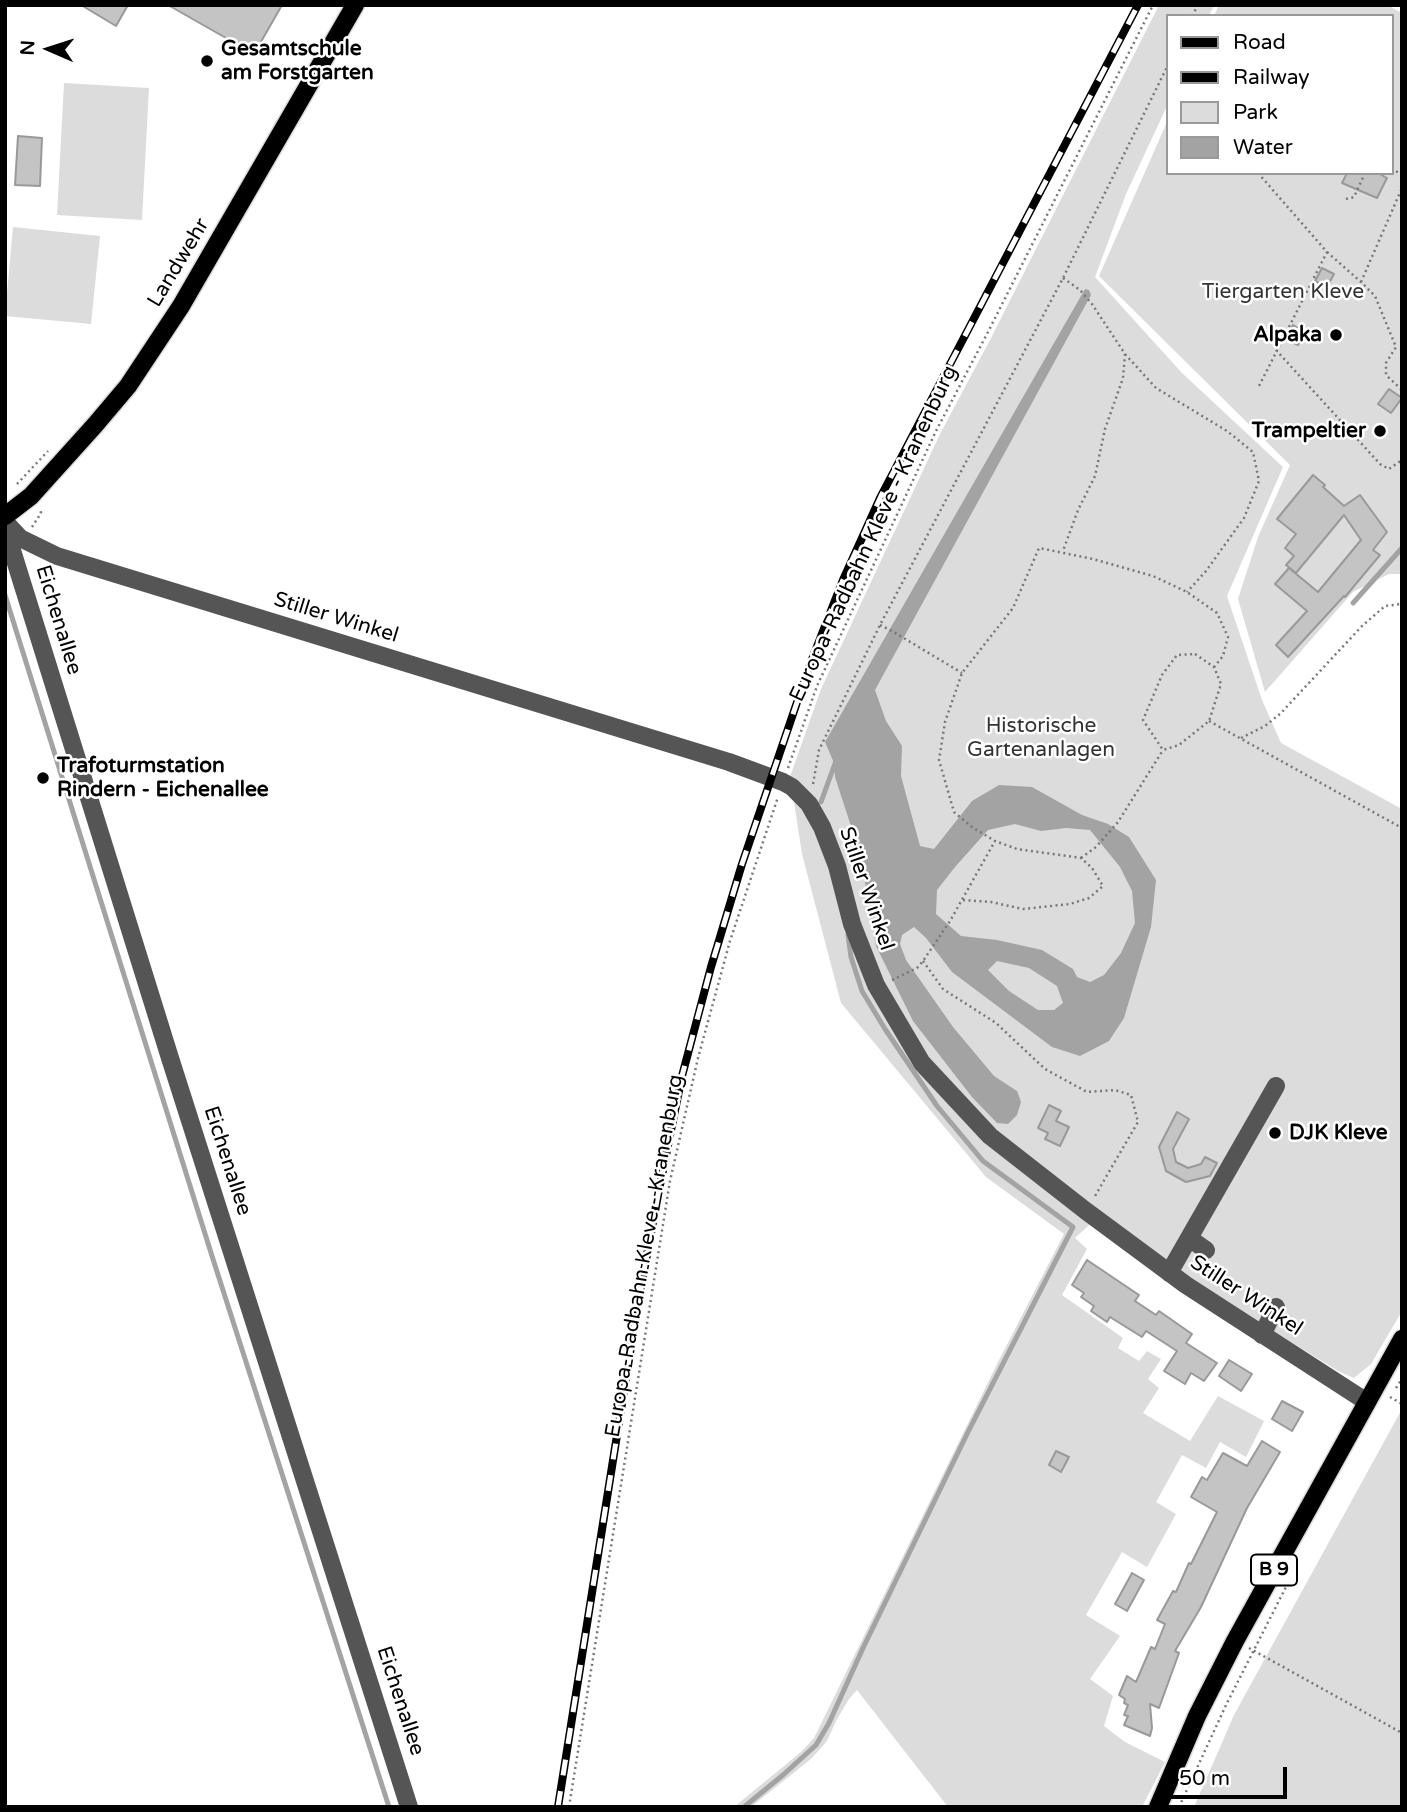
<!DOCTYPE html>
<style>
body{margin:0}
#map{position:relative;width:1407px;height:1812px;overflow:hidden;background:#fff;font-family:"Varela Round",sans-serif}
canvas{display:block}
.frame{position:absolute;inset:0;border:7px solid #000;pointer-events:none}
.legend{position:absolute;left:1166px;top:14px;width:228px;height:161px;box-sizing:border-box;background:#fff;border:2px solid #999;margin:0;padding:9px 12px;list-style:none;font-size:21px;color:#000}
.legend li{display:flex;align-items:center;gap:14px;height:35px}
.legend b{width:35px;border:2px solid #999}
.north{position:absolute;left:14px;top:14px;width:70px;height:70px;-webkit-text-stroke:5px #fff;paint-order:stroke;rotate:273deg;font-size:19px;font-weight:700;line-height:28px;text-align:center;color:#000}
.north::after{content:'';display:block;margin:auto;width:24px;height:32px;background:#000;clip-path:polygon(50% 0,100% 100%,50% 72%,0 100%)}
.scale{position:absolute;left:1166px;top:1767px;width:121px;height:32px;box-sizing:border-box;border:4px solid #000;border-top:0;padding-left:9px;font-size:21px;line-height:24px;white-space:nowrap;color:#000;-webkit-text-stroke:5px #fff;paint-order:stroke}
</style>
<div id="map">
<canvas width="1407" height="1812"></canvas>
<div class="frame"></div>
<ul class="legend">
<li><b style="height:9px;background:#000"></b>Road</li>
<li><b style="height:9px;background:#000"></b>Railway</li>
<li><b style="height:19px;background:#dcdcdc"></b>Park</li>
<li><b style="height:19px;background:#a3a3a3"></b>Water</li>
</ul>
<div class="north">N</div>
<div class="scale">50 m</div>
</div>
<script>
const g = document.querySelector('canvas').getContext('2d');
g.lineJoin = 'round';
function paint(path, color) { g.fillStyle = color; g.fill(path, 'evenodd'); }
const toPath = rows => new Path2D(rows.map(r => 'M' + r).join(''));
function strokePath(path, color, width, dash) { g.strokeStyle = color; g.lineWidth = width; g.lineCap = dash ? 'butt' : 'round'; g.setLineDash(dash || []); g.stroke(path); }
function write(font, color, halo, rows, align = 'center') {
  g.font = font + ' "Varela Round",sans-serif'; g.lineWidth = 5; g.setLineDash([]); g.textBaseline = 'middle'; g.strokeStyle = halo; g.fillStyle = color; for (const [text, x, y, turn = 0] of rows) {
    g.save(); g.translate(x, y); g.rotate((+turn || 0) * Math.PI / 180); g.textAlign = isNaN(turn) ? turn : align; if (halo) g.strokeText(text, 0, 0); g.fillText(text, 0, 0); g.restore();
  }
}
paint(toPath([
 [1159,5,1214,5,1209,16,1167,16,1167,106,1126,194,1095,277,1182,373,1283,467,1227,596,1262,700,1281,743,1402,809,1402,1311,1371,1364,1354,1378,1338,1371,1181,1274,1099,1216,1075,1238,1087,1249,1062,1295,1123,1338,1118,1348,1139,1361,1147,1351,1161,1359,1148,1379,1159,1388,1143,1413,1190,1441,1218,1396,1264,1421,1246,1457,1220,1442,1206,1468,1182,1455,1156,1502,1176,1514,1147,1567,1122,1552,1086,1615,1120,1636,1090,1679,1113,1696,1104,1726,1125,1742,1165,1762,1142,1807,948,1807,857,1690,849,1699,836,1721,827,1741,812,1758,751,1807,734,1807,801,1752,814,1738,997,1364,1064,1234,986,1177,841,1003,802,854,794,802,786,788,821,689,940,434,991,338],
 [1219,5,1387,5,1402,13,1402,574,1389,574,1353,592,1265,692,1238,599,1258,537,1290,465,1099,276,1167,122,1167,173,1391,173,1391,16,1214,16],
 [64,83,149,88,142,220,57,215],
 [13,227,100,236,91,324,5,316],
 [1402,1409,1402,1807,1194,1807,1234,1715]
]), '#dcdcdc');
paint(toPath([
 [1085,289,1089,290,1091,295,875,690,886,721,902,746,901,776,920,846,934,849,972,801,999,785,1032,787,1082,815,1108,824,1129,837,1156,880,1151,927,1124,1018,1109,1041,1080,1056,1052,1047,952,972,926,938,914,927,902,935,900,944,906,960,953,1027,994,1076,1017,1091,1021,1102,1017,1115,1008,1124,997,1123,972,1097,913,1021,876,946,860,854,835,777,834,763,825,742],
 [1015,824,1041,831,1066,828,1090,830,1120,867,1132,891,1135,923,1121,953,1104,975,1090,982,1077,977,1073,969,1042,950,997,940,961,936,936,914,937,890,955,867,988,830],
 [997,961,1029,968,1057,986,1063,1003,1054,1010,1038,1010,1009,991,988,970]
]), '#a3a3a3');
strokePath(toPath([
 [5,595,212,1256,389,1807],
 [1353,603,1402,548],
 [821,802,837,758],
 [744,1807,783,1775,816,1745,829,1723,863,1648,968,1432,1073,1227,983,1161,937,1106,885,1029,862,991,851,957,848,935]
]), '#a3a3a3', 5);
const building = toPath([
 [81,5,128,5,116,26,81,5],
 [168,5,282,5,254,54,168,5],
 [18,136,42,138,40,186,15,185,18,136],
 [1347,173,1378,173,1387,178,1377,198,1342,183,1347,173],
 [1322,268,1334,274,1327,287,1315,281,1322,268],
 [1293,325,1305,332,1298,345,1286,339,1293,325],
 [1389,389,1402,398,1391,413,1378,404,1389,389],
 [1313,475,1325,485,1323,487,1344,506,1360,495,1387,532,1373,550,1380,555,1345,597,1344,596,1288,657,1276,645,1307,611,1275,584,1289,568,1318,592,1361,540,1344,515,1296,573,1286,565,1294,556,1285,548,1296,534,1277,519,1313,475],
 [1049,1105,1061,1111,1056,1121,1069,1127,1060,1146,1045,1139,1048,1133,1038,1128,1049,1105],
 [1177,1112,1189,1119,1173,1149,1176,1162,1188,1168,1201,1164,1205,1157,1217,1163,1210,1176,1186,1182,1166,1171,1159,1147,1177,1112],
 [1087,1260,1139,1295,1135,1301,1156,1315,1159,1311,1192,1334,1186,1343,1217,1363,1204,1381,1191,1373,1185,1384,1164,1371,1177,1351,1146,1331,1142,1337,1110,1317,1107,1322,1091,1311,1094,1306,1081,1297,1084,1293,1072,1285,1087,1260],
 [1229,1360,1252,1374,1241,1391,1219,1376,1229,1360],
 [1282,1401,1303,1412,1292,1431,1272,1419,1282,1401],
 [1262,1441,1280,1452,1247,1508,1201,1607,1175,1651,1179,1653,1159,1708,1150,1704,1152,1728,1150,1736,1124,1725,1128,1716,1124,1715,1128,1705,1124,1703,1125,1699,1119,1695,1127,1676,1136,1682,1151,1647,1155,1649,1165,1624,1157,1620,1173,1591,1176,1592,1189,1563,1191,1564,1217,1512,1191,1497,1202,1477,1207,1480,1223,1453,1247,1466,1262,1441],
 [1056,1451,1069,1457,1061,1472,1049,1465,1056,1451],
 [1132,1573,1144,1580,1127,1611,1115,1604,1132,1573]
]);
paint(building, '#c4c4c4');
strokePath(building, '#999', 2);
const major = toPath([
 [5,516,31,496,95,425,128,386,181,306,355,5],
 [1158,1807,1197,1716,1235,1641,1402,1339]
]);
strokePath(major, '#dbdbdb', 21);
strokePath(toPath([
 [1192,16,1198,5],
 [1391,169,1402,174],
 [1258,173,1327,252,1259,386],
 [1346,199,1354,197,1365,173],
 [1327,252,1361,282,1375,296,1396,347,1386,363,1386,375,1402,390],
 [1063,278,1080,290,1092,304,1125,354,1123,378,1105,429,1095,476,1078,510,1063,551],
 [1361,282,1402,188],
 [1276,350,1380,464,1389,469,1402,460],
 [1125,354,1156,388,1227,431,1253,452,1259,481,1244,518,1206,571,1187,592],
 [17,484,48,451],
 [32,527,41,513,40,508],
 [880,625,892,631,962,673],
 [1195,654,1214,667,1221,684,1209,721,1179,745,1163,750,1143,720,1162,675,1177,655,1195,654],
 [1209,721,1402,828],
 [1241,738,1265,726,1281,713,1362,626,1385,606,1402,604],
 [788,768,817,686,936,431,988,332,1153,5],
 [813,784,819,750,880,625,1063,278,1167,67],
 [1081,858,1096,847,1118,822,1163,750],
 [963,900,991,902,1023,909,1070,904,1089,898,1103,886,1092,868,1081,858,1017,849,995,841,972,827,954,812,939,760,945,722,962,673,1013,608,1039,548,1093,559,1153,576,1187,592,1217,613,1228,637,1223,656,1214,667],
 [923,961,943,989,996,1023,1045,1069,1087,1092,1115,1090,1131,1095,1138,1122,1095,1196],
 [892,980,917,968,923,961,950,921,995,841],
 [1396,1388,1402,1379],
 [1390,1397,1402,1404],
 [1249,1648,1402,1733],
 [569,1807,670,1181,698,1058,730,941,778,797],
 [1179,1807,1227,1703,1288,1583]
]), '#777', 2.5, [2, 3.5]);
strokePath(toPath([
 [5,522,20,538,57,556,729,762,783,782,792,787,809,804,822,827,837,866,852,924,876,985,922,1063,990,1136,1086,1211,1186,1285,1367,1402],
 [5,528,170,1058,409,1807],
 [1189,1238,1206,1250],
 [1169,1273,1276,1086],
 [1262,1335,1276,1307]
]), '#555', 18);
strokePath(major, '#000', 18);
const rail = toPath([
 [558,1807,637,1309,658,1195,682,1076,711,967,742,864,809,667,843,580,881,496,1138,5]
]);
strokePath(rail, '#000', 8);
strokePath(rail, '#fff', 5, [16]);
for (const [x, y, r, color] of [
 [207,61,7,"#000"],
 [1336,335,7,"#000"],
 [1380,431,7,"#000"],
 [43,778,7,"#000"],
 [1275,1133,7,"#000"]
]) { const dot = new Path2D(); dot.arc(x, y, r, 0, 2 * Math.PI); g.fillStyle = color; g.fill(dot); strokePath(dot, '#fff', 2.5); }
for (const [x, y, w] of [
 [1274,1570,46]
]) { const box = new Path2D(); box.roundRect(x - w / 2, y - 15.5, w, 31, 5); g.fillStyle = '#fff'; g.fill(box); strokePath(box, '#000', 2); }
write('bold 19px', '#000', null, [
 ["B 9",1274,1570]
]);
write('bold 21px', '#000', '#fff', [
 ["Gesamtschule",221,49],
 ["am Forstgarten",221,73],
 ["Alpaka",1322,335,"right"],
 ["Trampeltier",1366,431,"right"],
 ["Trafoturmstation",57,766],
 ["Rindern - Eichenallee",57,790],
 ["DJK Kleve",1289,1133]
], 'left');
write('21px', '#000', '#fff', [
 ["Landwehr",179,263,-59],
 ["Europa-Radbahn Kleve - Kranenburg",874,534,-65],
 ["Stiller Winkel",336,618,17],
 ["Eichenallee",58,620,73],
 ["Stiller Winkel",866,889,71],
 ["Eichenallee",227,1161,72],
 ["Europa-Radbahn Kleve - Kranenburg",645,1256,-80],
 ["Stiller Winkel",1246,1296,33],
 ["Eichenallee",400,1701,72]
]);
write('21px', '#333', '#fff', [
 ["Tiergarten Kleve",1283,292],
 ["Historische",1041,726],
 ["Gartenanlagen",1041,750]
]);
</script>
